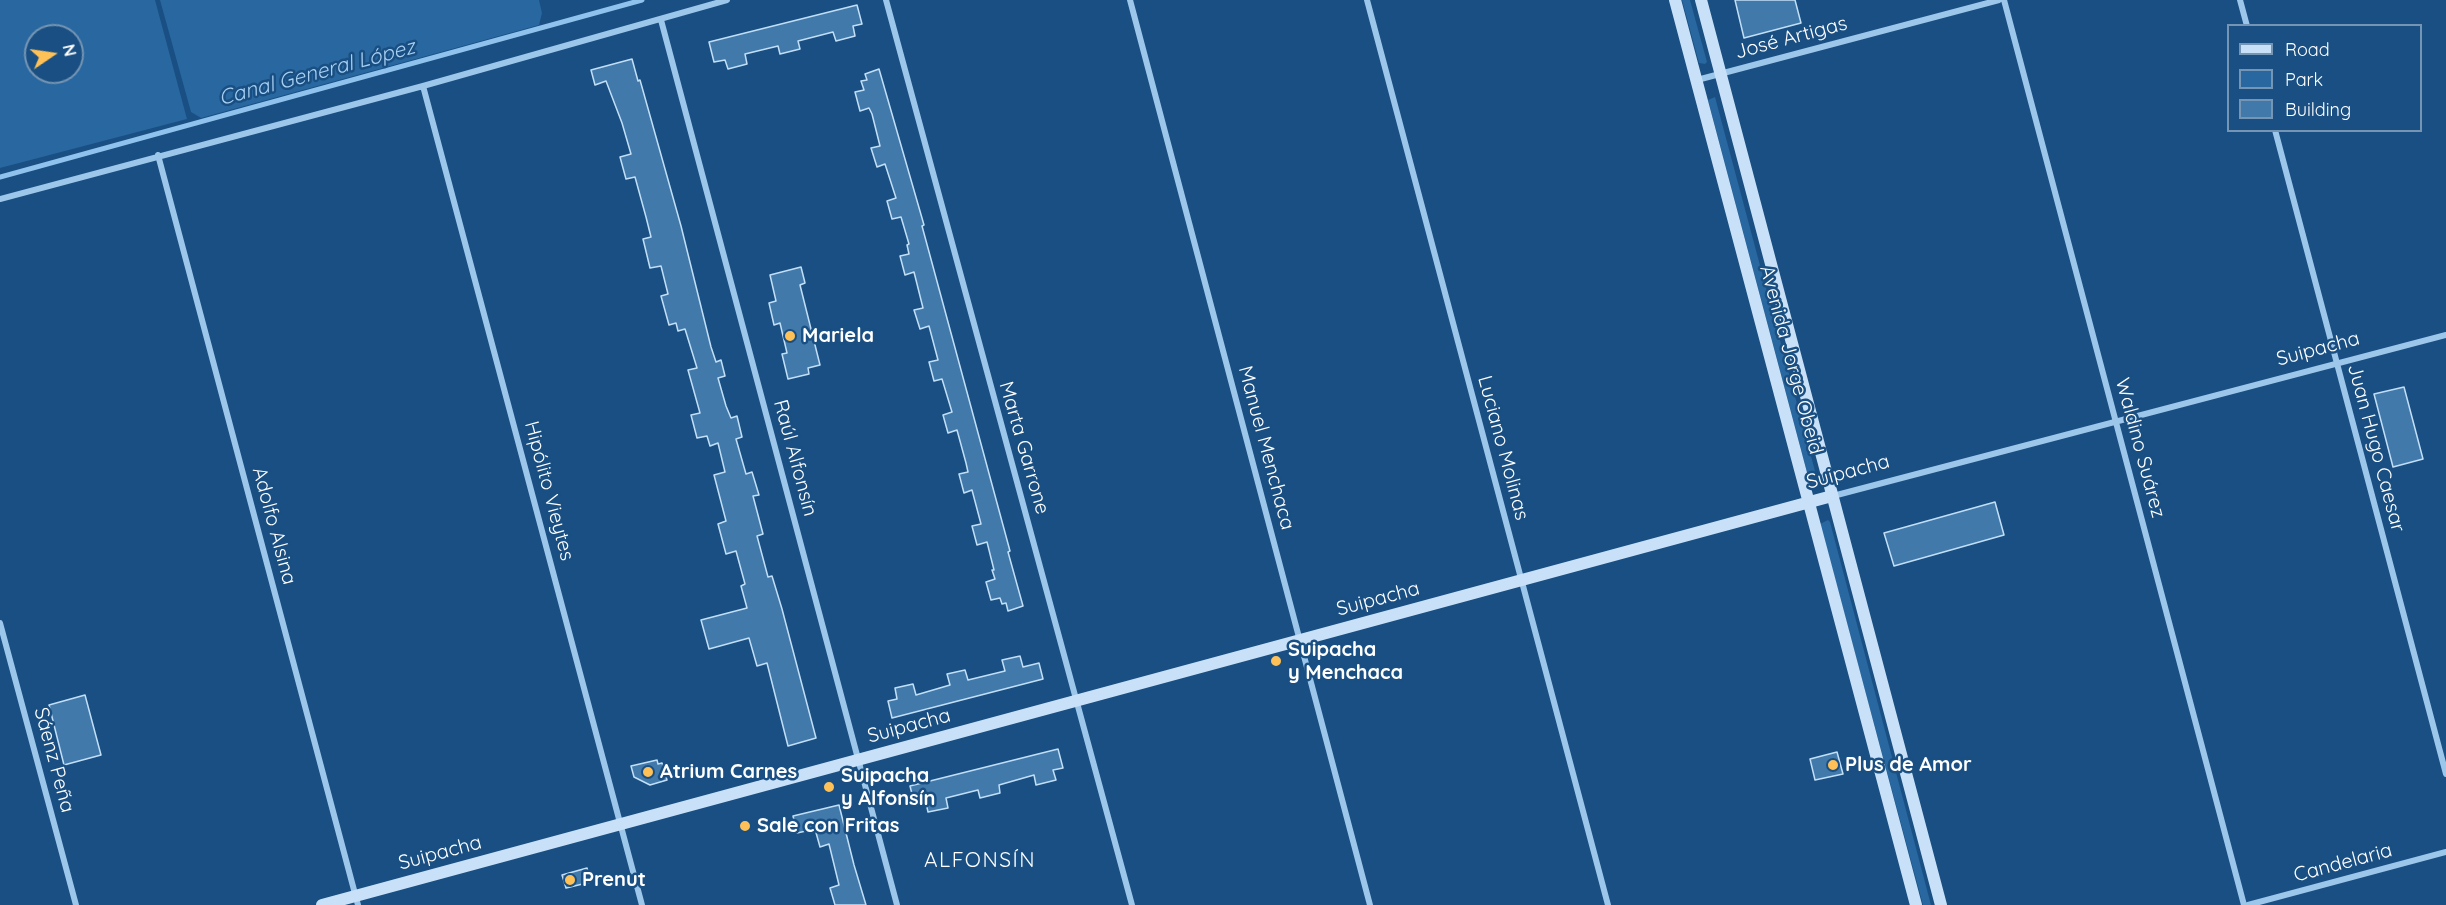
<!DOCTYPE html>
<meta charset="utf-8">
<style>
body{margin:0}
#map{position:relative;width:2446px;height:905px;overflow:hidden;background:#194f82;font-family:Quicksand,sans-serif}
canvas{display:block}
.legend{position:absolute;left:2227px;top:24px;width:195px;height:108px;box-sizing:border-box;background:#194f82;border:2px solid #7595b4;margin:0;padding:8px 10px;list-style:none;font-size:18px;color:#fff}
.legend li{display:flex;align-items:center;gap:12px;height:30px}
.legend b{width:30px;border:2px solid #7595b4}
.north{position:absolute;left:24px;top:24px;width:60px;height:60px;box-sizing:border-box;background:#194f82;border:2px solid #7595b4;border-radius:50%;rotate:77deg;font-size:16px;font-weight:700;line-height:24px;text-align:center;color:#fff}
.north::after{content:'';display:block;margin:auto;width:21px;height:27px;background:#fec158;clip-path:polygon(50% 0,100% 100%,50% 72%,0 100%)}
</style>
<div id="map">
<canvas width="2446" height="905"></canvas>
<ul class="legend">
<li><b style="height:8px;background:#c9e1f8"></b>Road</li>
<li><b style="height:16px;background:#28679f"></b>Park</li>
<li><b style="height:16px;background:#4279ab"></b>Building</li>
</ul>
<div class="north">N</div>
</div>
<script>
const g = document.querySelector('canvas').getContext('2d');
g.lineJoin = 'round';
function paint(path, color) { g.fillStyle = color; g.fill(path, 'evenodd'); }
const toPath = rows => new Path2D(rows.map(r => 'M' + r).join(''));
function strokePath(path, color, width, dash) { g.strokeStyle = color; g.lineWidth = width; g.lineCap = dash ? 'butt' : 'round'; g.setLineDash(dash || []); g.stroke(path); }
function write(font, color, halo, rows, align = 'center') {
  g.font = font + ' Quicksand,sans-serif'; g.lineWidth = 5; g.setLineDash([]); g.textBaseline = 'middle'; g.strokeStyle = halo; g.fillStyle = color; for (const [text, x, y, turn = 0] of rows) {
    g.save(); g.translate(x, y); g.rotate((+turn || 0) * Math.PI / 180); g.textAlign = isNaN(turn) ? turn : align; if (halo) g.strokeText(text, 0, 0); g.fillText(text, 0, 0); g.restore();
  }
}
paint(toPath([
 [0,0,155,0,187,119,0,168],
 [36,36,72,36,72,72,36,72],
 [160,0,539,0,542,13,539,25,201,118,191,112],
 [1682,0,1690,0,1707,62,1705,64,1699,63],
 [1715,97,1819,486,1817,488,1811,487,1708,100],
 [1828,520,1830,522,1931,905,1923,905,1820,524]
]), '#28679f');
strokePath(toPath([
 [0,177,642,0]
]), '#8fc2ed', 5);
const building = toPath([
 [1735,0,1795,0,1801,23,1744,38,1735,0],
 [857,5,862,24,853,26,855,36,836,41,833,32,798,41,800,49,780,54,778,46,745,54,747,64,728,69,725,60,714,62,709,42,857,5],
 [632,59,638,81,640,80,681,226,711,347,716,362,721,360,725,376,718,378,726,406,731,418,737,416,742,437,736,439,746,474,752,472,759,495,753,496,763,534,757,536,768,577,772,576,782,609,816,738,788,746,767,663,757,666,749,638,709,649,701,620,747,608,741,586,745,584,736,551,726,554,718,524,726,521,714,475,725,472,718,443,710,446,707,436,697,438,691,415,700,413,688,370,697,368,685,329,678,331,676,323,669,325,661,296,668,294,661,266,650,268,643,239,651,237,646,217,635,177,626,179,620,157,631,154,622,123,606,81,595,85,591,70,632,59],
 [879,69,924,225,922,226,1010,551,1008,552,1023,606,1008,611,1006,603,1002,604,1000,598,991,600,986,582,995,579,992,570,994,570,987,542,977,545,972,526,981,524,972,490,964,493,959,474,968,472,966,463,957,430,948,433,943,415,952,412,942,379,934,381,929,362,938,360,929,326,920,329,914,310,923,308,914,272,905,275,900,256,909,254,907,245,909,244,901,217,892,219,887,201,896,198,885,164,877,167,871,148,880,146,872,114,869,108,860,111,855,92,864,90,861,81,867,80,865,74,879,69],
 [801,267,805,283,800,285,820,365,808,368,809,374,788,379,782,354,787,353,780,323,774,325,769,303,776,301,770,275,801,267],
 [2404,387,2423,459,2393,467,2374,394,2404,387],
 [1995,502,2004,535,1894,566,1884,533,1995,502],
 [1020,656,1023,667,1039,663,1043,679,892,718,888,701,897,699,895,688,913,684,916,695,950,685,947,674,965,670,968,680,1005,671,1002,660,1020,656],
 [85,695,101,755,64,765,49,705,85,695],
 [1058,749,1063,768,1053,770,1056,780,1036,785,1034,775,999,785,1000,793,980,798,978,790,946,798,948,808,928,812,926,803,915,806,910,786,1058,749],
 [1837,752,1843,774,1815,780,1810,759,1837,752],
 [657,760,658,764,662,763,667,780,650,785,634,777,631,766,657,760],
 [839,805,854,865,866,905,835,905,830,888,839,885,829,844,820,847,815,829,797,833,793,816,839,805],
 [587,868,591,882,566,888,562,875,587,868]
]);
paint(building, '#4279ab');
strokePath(building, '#c2dff8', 1.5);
strokePath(toPath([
 [886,0,1132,905],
 [1130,0,1370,905],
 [1367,0,1608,905],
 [2004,0,2244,905],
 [2240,0,2247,26],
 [661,20,897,905],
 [1697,80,1999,0],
 [423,86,642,905],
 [2275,130,2446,774],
 [158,155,358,905],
 [0,199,423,86,727,0],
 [1833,496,2446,335],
 [0,623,76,905],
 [2248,905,2446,852]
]), '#9dc6eb', 6);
strokePath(toPath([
 [1675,0,1916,905],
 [1701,0,1941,905],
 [322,905,1832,496]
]), '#c9e1f8', 12);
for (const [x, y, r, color] of [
 [790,336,6,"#fec158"],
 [1276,661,6,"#fec158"],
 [1833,765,6,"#fec158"],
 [648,772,6,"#fec158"],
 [829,787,6,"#fec158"],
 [745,826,6,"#fec158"],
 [570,880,6,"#fec158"]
]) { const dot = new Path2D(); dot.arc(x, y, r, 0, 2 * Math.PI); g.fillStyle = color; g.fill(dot); strokePath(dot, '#194f82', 2); }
write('20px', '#fff', '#194f82', [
 ["José Artigas",1791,38,-15],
 ["Suipacha",2318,349,-15],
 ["Avenida Jorge Obeid",1791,360,75],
 ["Marta Garrone",1024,448,74],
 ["Manuel Menchaca",1266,448,75],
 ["Luciano Molinas",1503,448,75],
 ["Waldino Suárez",2140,448,75],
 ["Juan Hugo Caesar",2376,448,75],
 ["Raúl Alfonsín",795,458,75],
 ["Suipacha",1848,472,-15],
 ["Hipólito Vieytes",549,491,75],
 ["Adolfo Alsina",274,526,75],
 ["Suipacha",1378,599,-15],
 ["Suipacha",909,726,-15],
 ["Sáenz Peña",54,760,75],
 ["Suipacha",440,853,-15],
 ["Candelaria",2343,863,-15]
]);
write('bold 20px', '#fff', '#194f82', [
 ["Mariela",802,336],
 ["Suipacha",1288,650],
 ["y Menchaca",1288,673],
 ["Plus de Amor",1845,765],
 ["Atrium Carnes",660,772],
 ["Suipacha",841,776],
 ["y Alfonsín",841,799],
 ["Sale con Fritas",757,826],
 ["Prenut",582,880]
], 'left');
write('italic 21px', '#a8d0f3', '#194f82', [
 ["Canal General López",317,73,-15]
]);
g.letterSpacing = '1.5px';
write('21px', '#fff', '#194f82', [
 ["ALFONSÍN",980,861]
]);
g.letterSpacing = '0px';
</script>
